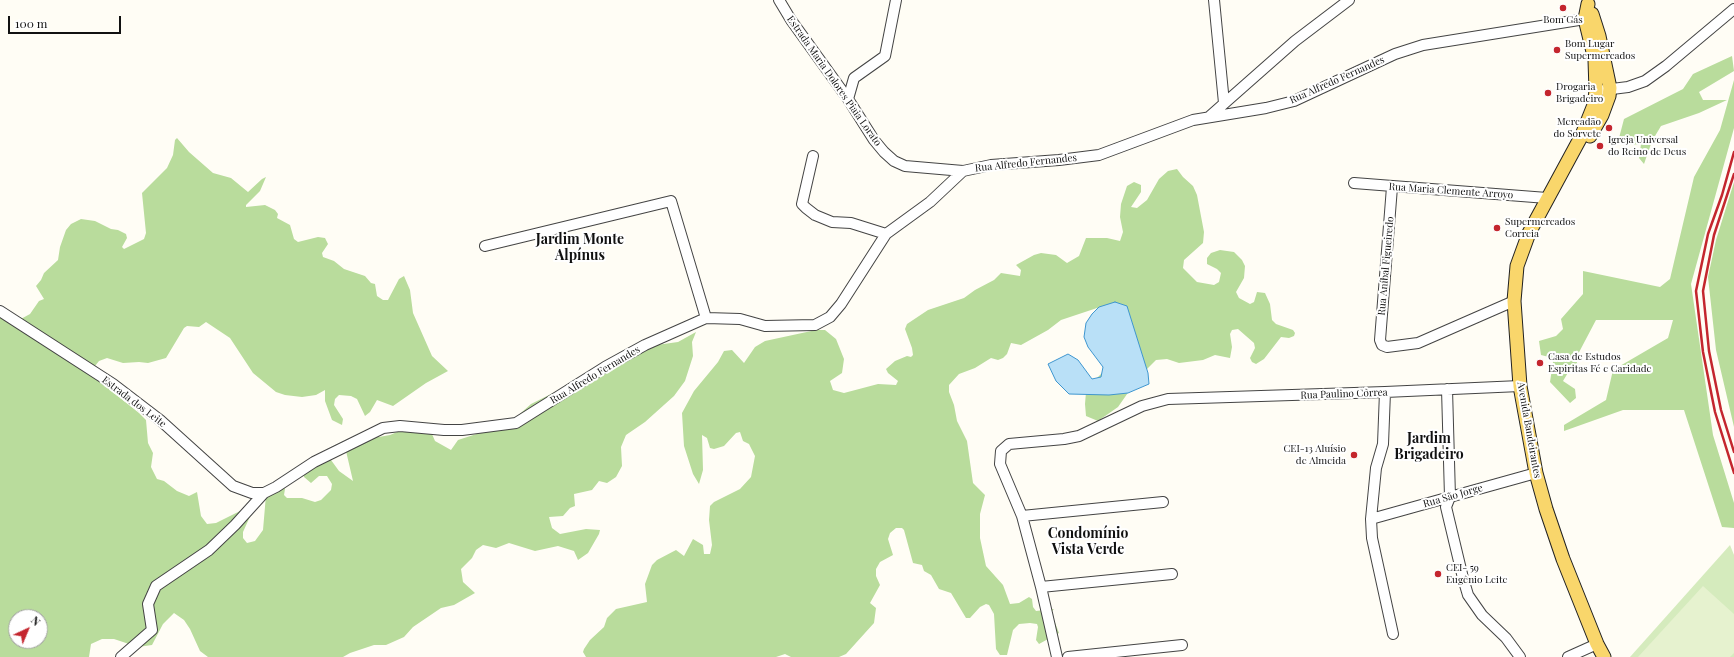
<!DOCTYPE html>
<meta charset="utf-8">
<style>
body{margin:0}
#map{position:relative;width:1734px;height:657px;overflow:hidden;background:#fffdf5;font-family:"Playfair Display",serif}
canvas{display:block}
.north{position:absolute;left:8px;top:609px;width:40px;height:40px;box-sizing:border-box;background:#fff;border:1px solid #a0a0a0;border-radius:50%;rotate:44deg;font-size:11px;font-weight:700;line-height:16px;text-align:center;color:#111}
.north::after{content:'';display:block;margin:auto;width:14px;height:18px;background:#c4262e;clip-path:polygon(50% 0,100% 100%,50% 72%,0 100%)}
.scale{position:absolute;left:8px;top:16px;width:113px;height:18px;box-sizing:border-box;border:2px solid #111;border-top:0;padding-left:5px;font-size:12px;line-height:14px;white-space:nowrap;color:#111;-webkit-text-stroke:3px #fff;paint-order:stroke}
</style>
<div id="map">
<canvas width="1734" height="657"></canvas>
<div class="north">N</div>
<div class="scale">100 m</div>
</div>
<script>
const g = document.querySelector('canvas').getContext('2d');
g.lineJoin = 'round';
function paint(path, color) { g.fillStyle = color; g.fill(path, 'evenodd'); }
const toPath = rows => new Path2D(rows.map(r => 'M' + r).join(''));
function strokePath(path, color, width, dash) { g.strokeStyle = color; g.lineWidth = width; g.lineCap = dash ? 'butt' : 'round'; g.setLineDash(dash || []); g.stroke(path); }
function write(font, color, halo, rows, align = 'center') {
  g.font = font + ' "Playfair Display",serif'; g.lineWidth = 4; g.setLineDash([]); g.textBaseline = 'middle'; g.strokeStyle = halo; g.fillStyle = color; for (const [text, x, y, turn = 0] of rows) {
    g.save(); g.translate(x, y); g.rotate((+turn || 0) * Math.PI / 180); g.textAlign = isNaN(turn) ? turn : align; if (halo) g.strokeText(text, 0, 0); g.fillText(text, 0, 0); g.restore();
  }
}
paint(toPath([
 [1730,545,1734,555,1734,657,1630,657]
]), '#d5ebbd');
paint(toPath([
 [1732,56,1734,71,1699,92,1703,100,1727,100,1699,113,1661,126,1652,141,1644,164,1639,158,1641,144,1627,145,1619,138,1624,119,1683,89,1693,74],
 [1734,80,1734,128,1691,284,1713,435,1734,503,1734,528,1722,527,1684,410,1623,410,1564,431,1564,425,1606,400,1613,370,1668,338,1673,320,1596,320,1576,358,1578,367,1569,371,1563,381,1575,389,1576,398,1570,403,1550,382,1553,362,1549,357,1541,355,1539,341,1556,336,1563,329,1561,319,1583,294,1583,271,1660,287,1670,279,1694,177,1720,130],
 [177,138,189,152,213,173,231,178,248,192,262,179,266,177,260,191,246,205,246,207,265,205,275,210,278,214,277,218,290,225,294,239,298,242,318,237,325,238,328,244,322,253,323,257,334,261,344,269,365,276,371,283,375,284,377,296,383,300,388,300,399,279,404,276,410,290,413,313,432,356,448,371,426,383,393,406,377,400,370,412,365,416,357,399,351,396,339,395,335,399,334,405,343,419,342,425,332,420,325,401,325,390,316,395,302,397,285,395,276,392,253,373,230,338,206,322,199,327,187,326,184,328,166,358,148,363,139,362,123,363,107,358,99,361,95,366,96,374,105,386,139,413,146,420,148,443,153,453,151,467,157,479,164,481,177,491,189,496,197,492,201,516,207,524,216,523,242,510,252,512,243,532,243,538,247,543,255,541,263,530,266,495,284,487,285,489,284,495,287,498,302,498,315,502,321,500,331,490,332,484,327,476,319,476,311,483,304,477,303,469,312,464,331,460,339,471,353,481,346,451,375,433,379,437,390,435,402,430,426,430,432,434,435,441,451,450,458,440,498,427,512,421,531,404,573,383,628,349,678,342,696,332,692,342,693,356,685,381,674,396,645,422,626,435,621,447,622,466,616,477,607,483,599,481,592,490,574,494,575,506,570,508,563,516,549,517,552,528,560,534,586,529,600,530,599,534,588,553,578,560,574,551,558,546,535,551,509,543,496,548,483,545,476,550,472,558,461,569,463,582,475,593,454,605,441,608,413,627,404,637,386,645,374,645,350,653,343,657,208,657,200,651,190,629,184,620,174,613,163,624,152,645,138,647,114,639,102,639,91,644,89,657,0,657,0,316,19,320,30,314,39,301,44,299,36,286,41,280,44,273,58,260,60,247,66,230,71,224,81,219,95,221,111,229,118,230,126,234,127,238,122,247,124,249,144,239,146,233,142,193,167,168,173,155,175,140],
 [16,617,40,617,40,641,16,641],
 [1177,169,1183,177,1193,186,1197,195,1204,232,1203,243,1184,260,1183,268,1197,282,1214,285,1219,282,1221,273,1217,269,1207,264,1207,258,1211,253,1220,250,1234,252,1242,260,1245,266,1244,278,1236,292,1239,298,1250,304,1254,302,1257,292,1265,293,1270,304,1272,320,1276,324,1293,330,1295,333,1294,336,1289,338,1281,337,1264,359,1256,364,1252,362,1250,358,1255,348,1254,343,1238,329,1232,330,1230,334,1232,347,1230,358,1215,355,1203,360,1179,363,1167,359,1156,360,1139,377,1118,407,1098,421,1086,416,1085,404,1086,392,1093,382,1118,357,1108,313,1097,308,1061,320,1048,330,1021,345,1011,343,1007,354,1003,358,998,360,991,358,975,368,959,374,949,385,949,392,954,405,957,421,967,441,973,483,985,495,980,514,980,538,986,566,1003,585,1010,604,1019,603,1029,597,1032,599,1033,607,1036,611,1054,609,1044,620,1054,620,1059,633,1039,644,1036,640,1038,627,1037,624,1030,623,1019,624,1013,630,1007,655,1000,655,996,649,994,614,989,605,986,604,980,607,970,618,966,618,951,593,939,589,931,575,924,571,922,565,913,563,904,530,902,528,896,528,890,533,888,539,893,555,880,562,876,569,876,576,880,585,870,603,876,608,874,623,846,654,839,657,791,657,785,654,776,657,586,657,583,652,584,649,590,640,604,627,607,618,616,609,647,602,645,584,652,565,657,560,676,550,684,556,693,539,703,545,704,554,710,554,712,545,709,520,710,506,714,502,740,489,751,477,755,456,749,444,743,441,740,432,736,433,724,446,714,449,710,448,707,438,702,435,703,470,699,484,693,474,684,446,682,413,694,391,718,362,724,351,732,350,744,363,755,347,765,341,816,330,825,330,836,339,844,359,842,373,830,381,833,390,844,393,878,384,896,385,898,381,888,373,886,369,895,361,907,356,911,357,913,355,912,348,905,329,907,324,928,310,964,298,975,290,994,280,1001,273,1020,276,1021,270,1016,265,1034,255,1041,253,1056,255,1067,263,1079,256,1086,238,1107,238,1120,241,1123,232,1120,217,1121,204,1127,186,1134,182,1141,185,1141,192,1131,207,1137,208,1147,200,1159,179,1168,171],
 [1734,182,1734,427,1716,350,1708,277,1716,240]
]), '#b9dc9c');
paint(toPath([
 [1703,586,1734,614,1734,653,1730,657,1638,657]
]), '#e6f2cf');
const water = toPath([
 [1115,302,1127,306,1148,373,1149,384,1128,393,1109,395,1069,394,1056,381,1048,364,1068,354,1078,360,1092,379,1101,377,1103,367,1088,347,1084,337,1086,323,1092,314,1099,307,1115,302]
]);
paint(water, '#b9e0f7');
strokePath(water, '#3f96cf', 1);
const minor = toPath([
 [779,0,791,20,848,99,874,140,884,152,894,161,905,166,963,171],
 [1214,0,1224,103],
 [1604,90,1628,87,1645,81,1666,66,1734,9],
 [848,99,854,78,885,56,896,0],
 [1210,116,1295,41,1349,0],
 [813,156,802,204,806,208,815,215,832,222,851,223,886,234],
 [1354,183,1547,198],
 [1392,187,1380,340,1382,345,1387,347,1418,343,1514,301],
 [485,246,671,201,706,318],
 [0,311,113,384,160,420,233,486,252,493,264,493],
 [1447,389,1450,497,1446,507,1463,578,1468,595,1482,615,1506,638,1520,657],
 [1385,392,1383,444,1376,468,1371,519,1372,538,1393,634],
 [1022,516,1163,502],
 [1371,519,1536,473],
 [1041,587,1172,574],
 [121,657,152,630,148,604,156,586,209,550,235,525,264,493,276,487,314,462,383,428,400,426,444,430,462,430,516,423,605,367,645,345,706,318,740,319,765,326,815,325,830,317,841,304,886,234,930,202,963,171,991,165,1059,160,1099,155,1193,120,1266,108,1294,101,1395,54,1423,45,1585,19],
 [1057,657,1041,587,1022,516,1000,464,1001,451,1009,444,1064,439,1079,436,1142,406,1168,399,1385,392,1520,386],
 [1068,657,1182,645],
 [1568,657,1597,644]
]);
const major = toPath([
 [1588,4,1585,19,1595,60,1596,91,1594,105,1582,135,1529,233,1517,266,1514,301,1520,386,1536,473,1546,509,1563,559,1597,644,1604,657],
 [1590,136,1602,115,1609,96,1610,88,1599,36,1592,14]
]);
strokePath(minor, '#444', 12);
strokePath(major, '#222', 15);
strokePath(minor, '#fff', 10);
strokePath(major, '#f9d66b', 13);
strokePath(toPath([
 [1734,152,1722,195,1708,234,1696,291,1703,352,1715,412,1734,473],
 [1734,174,1714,235,1703,291,1709,351,1721,410,1734,452]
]), '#c4262e', 2.5);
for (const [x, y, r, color] of [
 [1563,8,4,"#c4262e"],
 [1557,50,4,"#c4262e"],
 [1548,93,4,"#c4262e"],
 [1609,128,4,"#c4262e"],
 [1600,146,4,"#c4262e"],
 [1497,228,4,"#c4262e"],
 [1540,363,4,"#c4262e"],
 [1354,455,4,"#c4262e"],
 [1438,574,4,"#c4262e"]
]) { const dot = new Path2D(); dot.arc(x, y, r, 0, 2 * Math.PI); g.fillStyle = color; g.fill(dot); strokePath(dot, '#fff', 1.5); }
write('10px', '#111', '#fff', [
 ["Bom Gás",1563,20,"center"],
 ["Bom Lugar",1565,44],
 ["Supermercados",1565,56],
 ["Drogaria",1556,87],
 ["Brigadeiro",1556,99],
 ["Mercadão",1601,122,"right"],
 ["do Sorvete",1601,134,"right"],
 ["Igreja Universal",1608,140],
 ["do Reino de Deus",1608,152],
 ["Supermercados",1505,222],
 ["Correia",1505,234],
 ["Casa de Estudos",1548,357],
 ["Espiritas Fé e Caridade",1548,369],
 ["CEI-13 Aluísio",1346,449,"right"],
 ["de Almeida",1346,461,"right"],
 ["CEI- 59",1446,568],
 ["Eugênio Leite",1446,580]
], 'left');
write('10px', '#111', '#fff', [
 ["Rua Alfredo Fernandes",1337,80,-24],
 ["Estrada Maria Dolores Piaia Lorato",834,81,55],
 ["Rua Alfredo Fernandes",1026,163,-6],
 ["Rua Maria Clemente Arroyo",1451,191,4],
 ["Rua Aníbal Figueiredo",1386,266,-85],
 ["Rua Alfredo Fernandes",595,375,-31],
 ["Rua Paulino Côrrea",1344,394,-2],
 ["Estrada dos Leite",134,402,37],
 ["Avenida Bandeirantes",1529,430,80],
 ["Rua São Jorge",1453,496,-16]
]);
write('bold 14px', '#111', '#fff', [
 ["Jardim Monte",580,240],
 ["Alpínus",580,256],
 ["Jardim",1429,439],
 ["Brigadeiro",1429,455],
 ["Condomínio",1088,534],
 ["Vista Verde",1088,550]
]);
</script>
